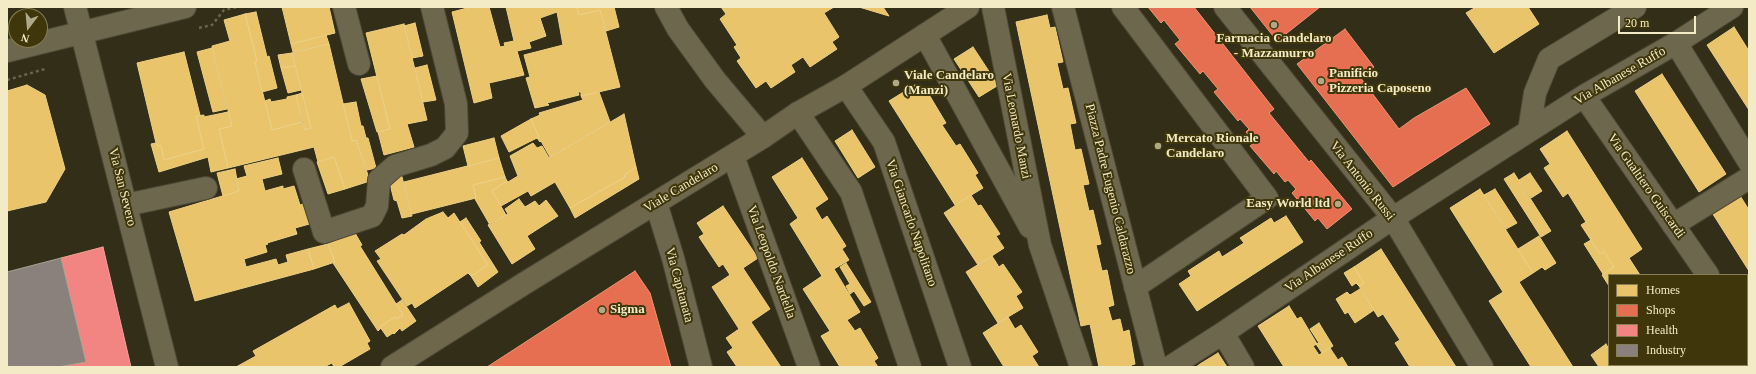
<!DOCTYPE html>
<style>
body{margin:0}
#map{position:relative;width:1756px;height:374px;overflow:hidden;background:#332e17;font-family:"Times New Roman",serif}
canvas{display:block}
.frame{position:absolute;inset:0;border:8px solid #f3ebc5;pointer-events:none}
.legend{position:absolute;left:1608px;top:274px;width:140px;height:92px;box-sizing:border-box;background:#3f360b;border:1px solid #877e55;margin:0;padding:5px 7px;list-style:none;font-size:12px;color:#f3ebc5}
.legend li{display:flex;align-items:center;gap:8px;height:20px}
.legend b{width:20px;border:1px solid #877e55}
.north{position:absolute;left:8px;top:8px;width:40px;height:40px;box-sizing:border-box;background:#3f360b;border:1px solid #877e55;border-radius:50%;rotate:196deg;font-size:11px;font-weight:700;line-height:16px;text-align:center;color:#f3ebc5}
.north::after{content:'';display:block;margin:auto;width:14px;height:18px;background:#b0a988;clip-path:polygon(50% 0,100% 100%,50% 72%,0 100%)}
.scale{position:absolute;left:1618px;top:16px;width:78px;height:18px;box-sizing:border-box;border:2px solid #f3ebc5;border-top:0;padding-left:5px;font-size:12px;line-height:14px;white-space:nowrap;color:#f3ebc5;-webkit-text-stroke:3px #3f360b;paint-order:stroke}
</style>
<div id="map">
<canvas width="1756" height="374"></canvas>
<div class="frame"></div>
<ul class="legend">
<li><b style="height:11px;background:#e9c46a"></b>Homes</li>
<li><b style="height:11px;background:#e76f51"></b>Shops</li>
<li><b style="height:11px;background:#f28482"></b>Health</li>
<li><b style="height:11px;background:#8a817c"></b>Industry</li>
</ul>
<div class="north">N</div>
<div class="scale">20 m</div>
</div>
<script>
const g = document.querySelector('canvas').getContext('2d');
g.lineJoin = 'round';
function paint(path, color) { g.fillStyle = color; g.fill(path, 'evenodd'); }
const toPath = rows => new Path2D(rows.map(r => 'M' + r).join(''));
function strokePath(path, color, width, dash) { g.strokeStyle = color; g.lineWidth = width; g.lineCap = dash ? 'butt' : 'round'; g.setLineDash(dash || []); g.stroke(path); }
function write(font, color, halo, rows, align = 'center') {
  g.font = font + ' "Times New Roman",serif'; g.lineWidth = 4; g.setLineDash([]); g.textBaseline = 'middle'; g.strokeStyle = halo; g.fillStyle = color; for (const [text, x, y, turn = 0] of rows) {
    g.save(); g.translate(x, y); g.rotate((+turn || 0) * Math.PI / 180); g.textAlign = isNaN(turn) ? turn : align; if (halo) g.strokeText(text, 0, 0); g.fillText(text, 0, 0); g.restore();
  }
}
const homes = toPath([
 [282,7,329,7,335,33,291,44,282,7],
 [471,7,489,7,500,47,505,46,504,43,514,41,506,7,581,7,577,8,579,15,600,10,620,87,581,96,581,92,578,92,579,95,547,103,549,105,535,108,526,78,530,77,524,55,563,45,557,12,540,18,546,36,529,42,531,48,517,51,524,75,489,83,492,98,474,103,452,12,471,7],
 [581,7,614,7,619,27,606,31,600,10,579,15,577,8,581,7],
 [721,7,834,7,824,13,839,37,832,42,837,49,810,67,803,57,791,65,795,72,771,88,766,81,756,88,737,61,741,58,734,47,737,45,720,19,726,14,721,7],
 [859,7,883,7,889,16,859,7],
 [1476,7,1528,7,1539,24,1494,53,1466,13,1476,7],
 [256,12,267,57,269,56,277,88,262,92,255,62,257,61,245,14,256,12],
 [245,14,257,61,255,62,272,130,302,122,305,130,311,128,292,53,329,44,352,141,356,140,370,181,345,189,334,157,318,162,314,147,228,168,219,129,232,126,212,46,230,41,224,20,245,14],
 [1047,15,1050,28,1055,27,1063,62,1057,63,1063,89,1068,88,1076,123,1070,124,1075,150,1081,149,1089,184,1083,185,1089,211,1093,210,1101,244,1096,245,1102,271,1107,270,1114,305,1108,307,1112,321,1120,319,1123,332,1129,330,1135,364,1131,365,1132,367,1099,367,1090,324,1081,326,1016,22,1047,15],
 [415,23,423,56,412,58,404,26,415,23],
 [404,24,427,120,407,124,414,147,384,155,378,132,390,129,366,33,404,24],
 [1734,27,1749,51,1749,110,1707,45,1734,27],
 [326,35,329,44,293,52,291,44,326,35],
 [973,47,998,85,997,86,979,97,954,59,973,47],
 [212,48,227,109,213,112,197,52,212,48],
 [184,52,200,115,196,116,204,149,164,160,161,146,158,146,156,143,137,63,184,52],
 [292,53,295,66,281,68,278,55,292,53],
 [427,65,436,100,423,102,415,68,427,65],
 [295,66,301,90,288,93,281,68,295,66],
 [1662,74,1726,174,1699,192,1635,91,1662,74],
 [377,76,390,129,377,132,361,79,377,76],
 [27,85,45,95,65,169,46,202,7,211,7,91,27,85],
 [915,85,923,97,928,93,946,123,942,125,956,146,960,144,978,173,975,175,983,188,955,205,889,101,915,85],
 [599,92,610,122,550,157,541,141,540,142,537,138,539,137,531,119,540,115,539,113,583,100,581,96,599,92],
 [302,93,311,128,305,130,296,95,302,93],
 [296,95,302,122,272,130,265,101,270,99,271,102,287,99,287,97,296,95],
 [356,102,361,126,363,126,366,138,368,138,376,168,367,170,356,140,352,141,343,104,356,102],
 [228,112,232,126,219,129,228,168,211,172,208,157,159,172,151,144,156,143,158,146,161,146,164,160,204,149,196,116,204,115,204,117,228,112],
 [624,114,636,167,624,175,625,177,570,208,555,182,531,196,528,191,501,206,492,191,507,181,508,182,518,176,510,156,533,143,537,148,542,146,549,158,624,114],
 [531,119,539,137,509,152,501,136,531,119],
 [852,130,875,167,858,178,835,141,852,130],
 [1567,131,1642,249,1629,258,1640,275,1609,275,1609,286,1602,275,1614,267,1604,251,1600,254,1581,225,1586,222,1568,193,1563,197,1544,168,1550,164,1540,149,1567,131],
 [494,138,499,158,468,166,463,146,494,138],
 [334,157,345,189,328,194,317,162,334,157],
 [278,158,282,174,262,179,265,191,283,186,283,189,294,186,300,205,308,202,313,223,295,228,297,234,267,243,268,244,265,245,267,252,244,259,246,267,276,259,278,265,288,262,286,255,308,249,314,269,195,301,169,212,239,191,236,179,247,176,244,166,278,158],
 [499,158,505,177,473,185,476,198,412,214,404,182,499,158],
 [802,158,828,199,815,208,822,220,827,216,846,246,842,249,849,260,834,269,860,312,847,320,855,331,860,328,878,358,874,361,878,367,840,367,821,336,830,331,803,289,822,276,790,224,798,218,772,177,802,158],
 [636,167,639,179,575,218,570,208,625,177,624,175,636,167],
 [235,169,239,191,223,196,217,173,235,169],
 [401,173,412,216,402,218,397,201,394,200,388,176,401,173],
 [1514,173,1551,231,1541,237,1504,179,1514,173],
 [1530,173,1542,191,1531,198,1519,180,1530,173],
 [505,177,507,181,492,191,506,215,490,225,475,199,476,198,473,185,505,177],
 [1480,189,1533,273,1519,282,1573,367,1531,367,1489,301,1503,292,1450,208,1480,189],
 [1495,189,1517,223,1506,229,1484,195,1495,189],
 [1739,194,1749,210,1749,271,1711,211,1739,194],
 [971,195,978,206,981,205,1000,234,996,236,1004,248,978,265,944,213,971,195],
 [519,199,525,207,535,201,539,206,546,200,558,216,527,236,535,249,512,264,488,225,508,214,505,209,519,199],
 [723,206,758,258,743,268,770,309,751,322,781,367,737,367,727,352,733,348,726,338,739,329,712,287,730,275,723,264,719,267,699,237,704,234,697,223,723,206],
 [443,212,448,218,454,213,488,265,471,276,468,273,415,308,412,303,407,306,377,261,381,259,375,251,402,234,404,235,426,219,443,212],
 [1286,216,1303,242,1197,311,1179,284,1191,276,1188,271,1219,251,1222,257,1244,243,1240,238,1271,218,1274,223,1286,216],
 [466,218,481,241,479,242,498,272,478,287,471,276,488,265,460,222,466,218],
 [355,233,362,245,360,246,403,315,396,319,395,317,380,327,381,328,378,331,333,263,335,262,328,244,355,233],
 [1539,236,1556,263,1545,270,1542,267,1533,273,1518,249,1539,236],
 [1591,240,1600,254,1604,251,1614,267,1603,274,1584,244,1591,240],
 [328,244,335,262,314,269,308,249,328,244],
 [1381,249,1388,260,1456,367,1410,367,1395,343,1400,340,1383,314,1378,317,1359,286,1364,283,1354,267,1381,249],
 [992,256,999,267,1003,264,1022,292,1016,296,1023,308,998,323,966,272,992,256],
 [846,263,871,302,864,306,854,291,850,294,846,286,850,284,840,267,846,263],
 [1354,267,1364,283,1359,286,1356,283,1352,286,1344,273,1354,267],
 [1360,289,1374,310,1355,323,1348,312,1345,314,1336,299,1347,292,1350,295,1360,289],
 [402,300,416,321,402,331,400,328,394,334,393,333,387,337,380,327,395,317,396,319,403,315,396,304,402,300],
 [349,303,370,341,367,343,370,349,339,367,334,367,332,363,324,367,236,367,256,356,253,351,335,305,337,309,349,303],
 [1289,306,1297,319,1301,317,1317,344,1313,346,1319,355,1330,348,1338,360,1342,357,1348,367,1284,367,1258,326,1289,306],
 [1008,317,1015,329,1021,325,1038,352,1032,356,1039,367,1004,367,983,333,1008,317],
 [1319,323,1333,346,1322,353,1316,344,1319,343,1310,329,1319,323],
 [1606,344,1609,349,1609,365,1616,365,1618,367,1599,367,1591,355,1606,344],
 [1218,353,1227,367,1196,367,1200,364,1218,353],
 [1651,365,1697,365,1699,367,1653,367,1651,365]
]);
paint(homes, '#e9c46a');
strokePath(homes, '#ecd085', 1);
const shops = toPath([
 [1148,7,1194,7,1274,109,1269,113,1309,162,1311,160,1352,209,1327,229,1318,218,1315,221,1292,193,1296,189,1288,180,1285,182,1276,171,1274,174,1250,146,1254,143,1246,132,1249,129,1240,119,1238,121,1214,92,1218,89,1203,71,1200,74,1175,44,1180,40,1164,20,1161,23,1148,7],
 [1250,7,1320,7,1277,41,1250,7],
 [1345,29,1374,67,1360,77,1399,129,1414,118,1466,88,1490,124,1393,187,1297,64,1345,29],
 [635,271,650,293,671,367,487,367,635,271]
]);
paint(shops, '#e76f51');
strokePath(shops, '#eb9474', 1);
const health = toPath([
 [103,247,131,367,58,367,86,362,61,258,103,247]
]);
paint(health, '#f28482');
strokePath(health, '#f2a396', 1);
const industry = toPath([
 [61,258,86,362,58,367,7,367,7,272,61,258]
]);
paint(industry, '#8a817c');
strokePath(industry, '#aaa192', 1);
const minor = toPath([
 [75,7,167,367],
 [344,7,359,64],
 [666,7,678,29,715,80,763,137],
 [993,7,1040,245,1081,367],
 [1063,7,1156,367],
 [1123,7,1267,198,1135,287],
 [1225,7,1393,218,1482,367],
 [925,35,1030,227],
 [1676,43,1749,162],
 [7,51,185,7],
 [846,86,884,142,960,367],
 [1584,96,1708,275],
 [798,113,851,192,910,367],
 [1529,131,1535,93,1549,59,1635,7],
 [733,156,809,367],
 [304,169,324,232,372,216,377,206,379,180,395,166,431,155,445,148,457,133,456,104,432,7],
 [656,203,673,258,701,367],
 [126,205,206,188],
 [1673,225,1749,178],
 [1747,331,1749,334],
 [1223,333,1243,367],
 [1170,367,1223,333,1393,218,1584,96,1676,43,1732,7]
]);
const major = toPath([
 [392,367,525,283,763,137,798,113,846,86,968,7]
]);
strokePath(minor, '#4e4937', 24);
strokePath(major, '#4e4937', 24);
strokePath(toPath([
 [199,28,212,25,224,10,237,7],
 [7,80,45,69]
]), '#69644d', 2.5, [3, 3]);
strokePath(minor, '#6d674d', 22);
strokePath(major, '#6e674b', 22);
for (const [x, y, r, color] of [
 [1274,25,4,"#b0a988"],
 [1321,81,4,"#b0a988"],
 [896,83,4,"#b0a988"],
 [1158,146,4,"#b0a988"],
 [1338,204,4,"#b0a988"],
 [602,310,4,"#b0a988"]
]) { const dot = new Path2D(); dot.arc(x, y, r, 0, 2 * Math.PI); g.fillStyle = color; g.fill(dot); strokePath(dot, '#3f360b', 1.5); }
write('bold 13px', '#f3ebc5', '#3f360b', [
 ["Farmacia Candelaro",1274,39,"center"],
 ["- Mazzamurro",1274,54,"center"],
 ["Panificio",1329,74],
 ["Pizzeria Caposeno",1329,89],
 ["Viale Candelaro",904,76],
 ["(Manzi)",904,91],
 ["Mercato Rionale",1166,139],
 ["Candelaro",1166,154],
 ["Easy World ltd",1330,204,"right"],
 ["Sigma",610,310]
], 'left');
write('13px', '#f3ebc5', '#3f360b', [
 ["Via Albanese Ruffo",1620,76,-30],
 ["Via Leonardo Manzi",1016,126,79],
 ["Via Antonio Russi",1362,181,52],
 ["Via Gualtiero Guiscardi",1646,186,55],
 ["Via San Severo",122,187,76],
 ["Viale Candelaro",681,188,-31],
 ["Piazza Padre Eugenio Caldarazzo",1110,189,76],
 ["Via Giancarlo Napolitano",911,223,71],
 ["Via Albanese Ruffo",1329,261,-34],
 ["Via Leopoldo Nardella",771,262,70],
 ["Via Capitanata",679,285,75]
]);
</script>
